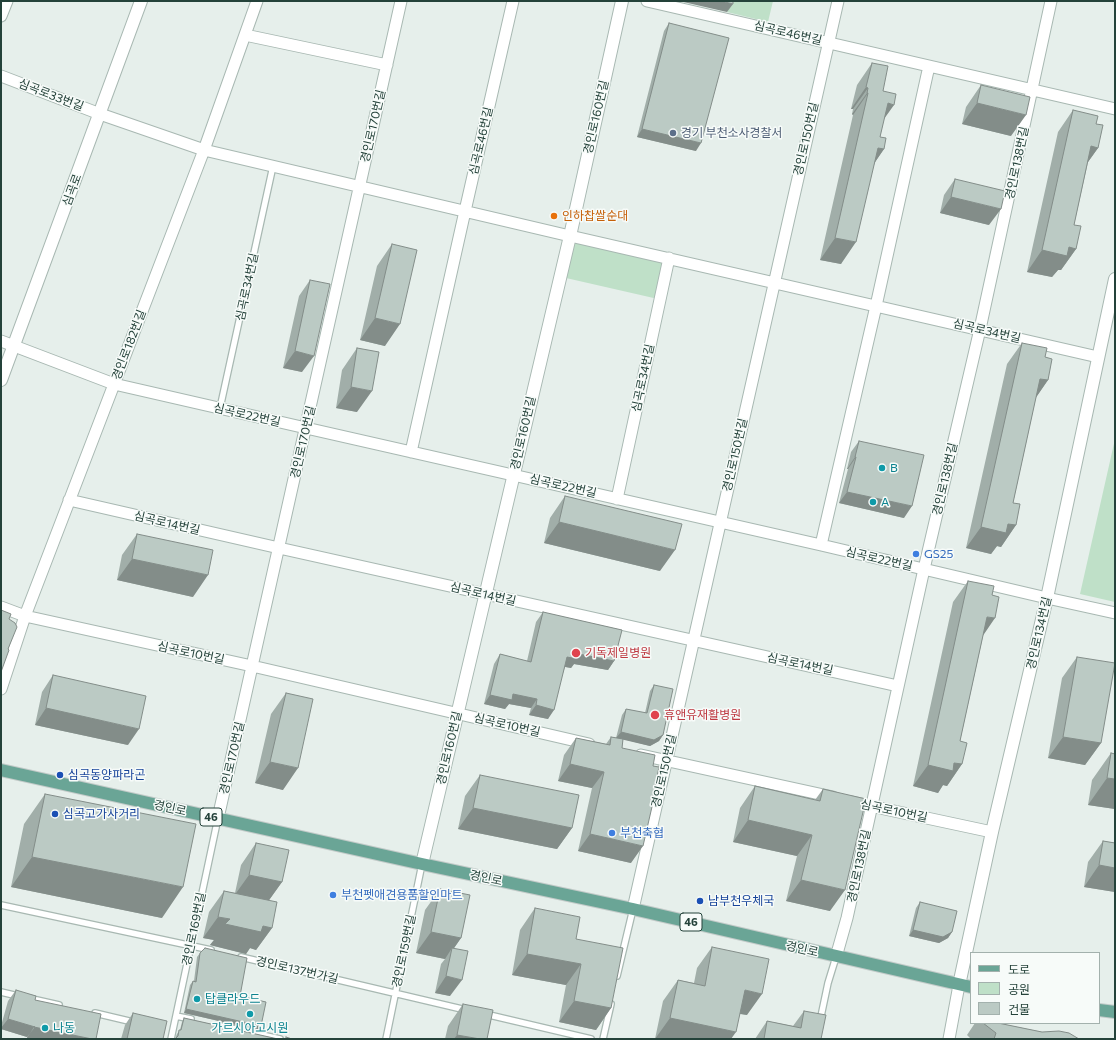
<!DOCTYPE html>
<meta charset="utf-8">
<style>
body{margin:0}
#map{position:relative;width:1116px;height:1040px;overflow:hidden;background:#e6efeb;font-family:Commissioner,"Noto Sans KR",sans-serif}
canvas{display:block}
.frame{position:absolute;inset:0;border:2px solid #24423a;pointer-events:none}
.legend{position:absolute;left:970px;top:952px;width:130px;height:72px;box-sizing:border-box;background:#f7fbf9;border:1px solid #a3b1ad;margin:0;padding:5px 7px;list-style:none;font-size:12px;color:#24423a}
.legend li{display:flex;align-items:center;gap:8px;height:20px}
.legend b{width:20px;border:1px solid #a3b1ad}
</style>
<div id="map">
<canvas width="1116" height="1040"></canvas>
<div class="frame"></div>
<ul class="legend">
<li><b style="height:5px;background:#6aa596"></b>도로</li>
<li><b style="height:11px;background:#bfe0c8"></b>공원</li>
<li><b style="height:11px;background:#bbcac4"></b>건물</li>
</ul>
</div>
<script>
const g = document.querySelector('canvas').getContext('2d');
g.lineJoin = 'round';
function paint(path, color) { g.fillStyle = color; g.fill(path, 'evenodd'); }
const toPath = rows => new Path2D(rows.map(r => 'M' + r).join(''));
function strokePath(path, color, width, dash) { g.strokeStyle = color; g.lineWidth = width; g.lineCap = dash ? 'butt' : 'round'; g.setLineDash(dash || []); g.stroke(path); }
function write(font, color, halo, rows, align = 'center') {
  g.font = font + ' Commissioner,"Noto Sans KR",sans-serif'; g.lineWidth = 3; g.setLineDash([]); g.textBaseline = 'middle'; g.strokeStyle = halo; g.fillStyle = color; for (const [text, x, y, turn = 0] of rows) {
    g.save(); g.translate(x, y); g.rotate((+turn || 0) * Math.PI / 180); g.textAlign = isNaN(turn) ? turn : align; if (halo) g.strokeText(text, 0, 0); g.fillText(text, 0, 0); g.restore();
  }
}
paint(toPath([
 [730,1,773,1,768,22,727,12],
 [575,240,665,262,658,299,566,278],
 [1115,439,1115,602,1080,594]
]), '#bfe0c8');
const service = toPath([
 [220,408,273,166],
 [1,905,211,950],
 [241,957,466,1010],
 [617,976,633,909],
 [1,992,18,996],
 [28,998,59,1005],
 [95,1013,133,1022],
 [485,1014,591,1039],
 [176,1016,191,1019],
 [820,1021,828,983,836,957],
 [221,1026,280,1039],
 [171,1039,218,818],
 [386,1039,422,864],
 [603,1039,611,1004]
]);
const minor = toPath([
 [647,1,1115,109],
 [1,16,7,1],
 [245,35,387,65],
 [1,76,100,114,204,150,570,236,1098,357],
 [1,341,114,384,306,428,821,545,1047,598,1115,613],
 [411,452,465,211,513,1],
 [617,499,669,258],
 [69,500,279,548,898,686],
 [821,545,876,306,929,66],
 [1,607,25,616,252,666,589,744],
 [1,689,25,616,204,150,257,1],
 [641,755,833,797],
 [852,802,992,832],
 [218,818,401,1],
 [633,909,838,1],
 [836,957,847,918,924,569,980,329,1051,1],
 [949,1039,959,985]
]);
const tertiary = toPath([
 [1,380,141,1],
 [422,864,570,236,622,1],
 [959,985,992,832,1047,598,1115,279]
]);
const primary = toPath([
 [1,770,422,864,633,909,971,987],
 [1099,1010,1115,1012]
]);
strokePath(service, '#a8b8b2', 8);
strokePath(minor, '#a8b8b2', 13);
strokePath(tertiary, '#a8b8b2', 14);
strokePath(primary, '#c2cac8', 14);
strokePath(service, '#fff', 5.5);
strokePath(minor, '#fff', 11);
strokePath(tertiary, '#fff', 12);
strokePath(primary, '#6aa596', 12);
paint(toPath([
 [669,23,696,151,637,137,664,31],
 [872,63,883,91,884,119,880,137,884,149,875,162,841,264,820,260,853,115,852,114,853,109,851,109,857,85],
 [981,85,1011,136,962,124,966,107],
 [1073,110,1096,124,1098,148,1088,162,1074,225,1076,249,1061,270,1058,270,1052,277,1027,272,1058,132],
 [955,179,989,225,940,213,944,195],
 [392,244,385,346,360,340,377,266],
 [310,280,302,372,283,368,299,296],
 [1022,343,1045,357,1048,380,1036,397,1013,503,1016,525,1001,547,997,546,991,554,966,548,1007,364],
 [357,348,357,412,336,408,342,370],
 [859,441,904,518,839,503,848,469,847,469,851,452],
 [565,496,660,571,544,543,550,518],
 [137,534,193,597,117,580,122,555],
 [968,581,983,636,960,741,962,764,947,786,943,785,938,793,913,786,953,602],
 [543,612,614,661,608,670,574,664,571,668,565,667,548,719,529,715,531,708,509,704,505,709,484,704,494,664,500,654,527,661,536,622],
 [1077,657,1101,743,1085,765,1048,758,1062,678],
 [53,675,128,745,35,725,42,692],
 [654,685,663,735,659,741,650,746,623,739,622,748,631,863,578,851,592,788,558,781,564,755,576,738,606,744,611,737,616,738,622,715,626,709,645,713,650,691],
 [286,693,283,790,255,783,271,714],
 [1111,753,1115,809,1088,805,1092,780],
 [480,775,572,828,557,849,458,829,465,796],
 [755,786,815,800,823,789,830,911,786,901,797,856,733,842,740,808],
 [45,794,162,918,11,887,24,824],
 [1103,841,1115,843,1115,892,1084,887,1088,862],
 [256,843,282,882,269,900,272,928,256,950,250,948,246,954,210,945,214,940,203,938,209,912,224,891,235,893,241,865],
 [440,889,461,938,454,948,450,996,435,993,441,964,445,959,416,953,425,910],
 [920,902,952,932,948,938,939,943,909,936,916,908],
 [535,908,576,939,611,1008,596,1030,559,1022,566,985,512,975,520,930],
 [712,947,747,1015,740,1014,731,1039,655,1039,663,1001,678,980,694,983,697,968],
 [200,953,240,996,261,1026,258,1030,184,1013,190,985,193,981,194,981,197,957],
 [16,990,35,1000,96,1039,32,1039,27,1038,27,1037,1,1029,1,1026,8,1001],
 [463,1004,487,1039,445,1039,448,1026],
 [804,1011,821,1039,755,1039,767,1021,793,1026],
 [133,1013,163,1039,121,1039,125,1025],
 [184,1018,278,1039,175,1039,177,1034,180,1030,182,1022],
 [975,1023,998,1023,1042,1032,1079,1039,971,1039,967,1035]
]), '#a1aea9');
paint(toPath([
 [679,1,721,1,733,4,727,12],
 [866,87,868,88,853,109,851,109],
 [867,93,868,93,853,115,852,114],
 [888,103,894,105,879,126],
 [977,103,1026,115,1011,136,962,124],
 [642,129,701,143,696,151,637,137],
 [1091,146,1098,148,1083,169],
 [878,148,884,149,869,171],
 [951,197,1001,209,989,225,940,213],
 [835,238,856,242,841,264,820,260],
 [1069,247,1076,249,1061,270,1058,270,1052,277,1027,272,1042,250],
 [375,318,400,324,385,346,360,340],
 [295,351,314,356,302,372,283,368],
 [1040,379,1048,380,1033,402],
 [351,387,372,391,357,412,336,408],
 [855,457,856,457,848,469,847,469],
 [847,492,912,506,904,518,839,503],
 [559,522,675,550,660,571,544,543],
 [1008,524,1016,525,1001,547,997,546,991,554,966,548,981,527],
 [132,559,208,575,193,597,117,580],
 [987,617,995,618,980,640],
 [579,654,614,661,608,670,574,664,571,668,561,666,567,657],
 [513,694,537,699,531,708,509,704,505,709,484,704,490,695],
 [536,705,554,710,548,719,529,715],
 [46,708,139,729,128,745,35,725],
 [621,732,663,735,659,741,650,746,616,738],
 [1063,737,1101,743,1085,765,1048,758],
 [270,762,298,768,283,790,255,783],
 [954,763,962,764,947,786,943,785,938,793,913,786,928,765],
 [570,764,604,772,592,788,558,781],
 [1107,778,1115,779,1115,809,1088,805],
 [473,808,572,828,557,849,458,829],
 [748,820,812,835,797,856,733,842],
 [590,834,643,846,631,863,578,851],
 [32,857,183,887,162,918,11,887],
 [1099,865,1115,868,1115,892,1084,887],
 [249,875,282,882,267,903,234,896],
 [801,880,845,890,830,911,786,901],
 [218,917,263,926,272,928,256,950,250,948,246,954,210,945,214,940,203,938],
 [913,930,952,932,948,938,939,943,909,936],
 [431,932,461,938,452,951,452,948,445,959,416,953],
 [527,954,581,964,566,985,512,975],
 [446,976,462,980,450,996,435,993],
 [745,990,762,994,747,1015,730,1012],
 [574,1001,611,1008,596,1030,559,1022],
 [186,1009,261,1026,258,1030,184,1013],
 [670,1018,736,1032,731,1039,655,1039],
 [8,1019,35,1027,27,1037,1,1029,1,1028],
 [34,1027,92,1039,32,1039,27,1038],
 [457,1035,480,1039,454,1039]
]), '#838d89');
const building = toPath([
 [721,1,733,1,733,4,721,1],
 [669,23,729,38,701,143,642,129,669,23],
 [872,63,888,66,883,91,896,94,894,105,888,103,880,137,886,138,884,149,878,148,856,242,835,238,868,93,867,93,868,88,866,87,872,63],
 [981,85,1030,97,1026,115,977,103,981,85],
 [1073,110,1098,116,1096,124,1103,125,1098,148,1091,146,1074,225,1081,226,1076,249,1069,247,1067,256,1042,250,1073,110],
 [955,179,1005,191,1001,209,951,197,955,179],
 [392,244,417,250,400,324,375,318,392,244],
 [310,280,330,284,314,356,295,351,310,280],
 [1022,343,1047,348,1045,357,1052,359,1048,380,1040,379,1013,503,1020,504,1016,525,1008,524,1006,533,981,527,1022,343],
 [357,348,379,352,372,391,351,387,357,348],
 [859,441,924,455,912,506,847,492,856,457,855,457,859,441],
 [565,496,682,524,675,550,559,522,565,496],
 [137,534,213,550,208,575,132,559,137,534],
 [968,581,994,586,992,595,999,597,995,618,987,617,960,741,967,743,962,764,954,763,953,771,928,765,968,581],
 [1,610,11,614,9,619,15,623,17,627,8,649,9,650,1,672,1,610],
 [543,612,622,630,614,661,579,654,578,659,567,657,554,710,536,705,537,699,513,694,512,700,490,695,500,654,531,662,543,612],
 [1077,657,1115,663,1101,743,1063,737,1077,657],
 [53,675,146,696,139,729,46,708,53,675],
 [654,685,673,689,663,735,654,740,621,732,626,709,647,713,654,685],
 [286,693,313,699,298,768,270,762,286,693],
 [611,737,623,739,622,748,655,755,653,766,659,767,653,797,654,798,643,846,590,834,604,772,570,764,576,738,610,745,611,737],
 [1111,753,1115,754,1115,779,1107,778,1111,753],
 [480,775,579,795,572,828,473,808,480,775],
 [755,786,820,801,823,789,866,799,845,890,801,880,812,835,748,820,755,786],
 [45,794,196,824,183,887,32,857,45,794],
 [1103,841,1115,843,1115,868,1099,865,1103,841],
 [256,843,289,850,282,882,249,875,256,843],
 [440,889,470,895,461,938,431,932,440,889],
 [224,891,277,902,272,928,263,926,261,932,225,924,230,919,218,917,224,891],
 [920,902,957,911,952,932,943,937,913,930,920,902],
 [535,908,580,917,576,939,623,948,611,1008,574,1001,581,964,527,954,535,908],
 [712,947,769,959,762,994,745,990,736,1032,670,1018,678,980,705,986,712,947],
 [205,948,247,958,240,996,266,1002,261,1026,186,1009,193,981,196,982,200,953,205,948],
 [452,948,468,951,462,980,446,976,452,948],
 [16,990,36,996,35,1000,101,1014,96,1039,92,1039,34,1027,35,1027,8,1019,16,990],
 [463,1004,493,1010,487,1039,480,1039,457,1035,463,1004],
 [804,1011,826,1015,821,1039,764,1039,767,1021,801,1028,804,1011],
 [133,1013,167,1021,163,1039,127,1039,133,1013],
 [184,1018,278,1039,177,1039,176,1038,178,1036,179,1030,181,1030,184,1018],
 [983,1023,998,1023,1042,1032,1059,1031,1069,1033,1079,1039,994,1039,996,1033,983,1023],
 [286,1037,292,1039,286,1039,286,1037]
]);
paint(building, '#bbcac4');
strokePath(building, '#838d89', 1);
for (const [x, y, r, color] of [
 [673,133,4,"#5c6f8a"],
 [554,216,4,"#e8710a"],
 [882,468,4,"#0f9aa8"],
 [873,502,4,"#0f9aa8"],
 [916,554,4,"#3f7fe0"],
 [576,653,5,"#e0444e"],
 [655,715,5,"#e0444e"],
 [60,775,4,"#1a4fb4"],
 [55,814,4,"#1a4fb4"],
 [612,833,4,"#3f7fe0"],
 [333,895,4,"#3f7fe0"],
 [700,901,4,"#1a4fb4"],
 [197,999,4,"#0f9aa8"],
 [250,1014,4,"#0f9aa8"],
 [45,1028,4,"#0f9aa8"]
]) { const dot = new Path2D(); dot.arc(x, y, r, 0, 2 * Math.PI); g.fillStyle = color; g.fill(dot); strokePath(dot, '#f7fbf9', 1.5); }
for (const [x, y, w] of [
 [211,817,22],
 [691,922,22]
]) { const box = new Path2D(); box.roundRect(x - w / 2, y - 9, w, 18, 3); g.fillStyle = '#f7fbf9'; g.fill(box); strokePath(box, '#24423a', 1); }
write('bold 11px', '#24423a', null, [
 ["46",211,817],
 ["46",691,922]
]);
write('12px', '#24423a', '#f7fbf9', [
 ["심곡로46번길",788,33,13],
 ["심곡로33번길",51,95,21],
 ["경인로160번길",596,117,-77],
 ["경인로170번길",373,126,-77],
 ["경인로150번길",806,139,-77],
 ["심곡로46번길",481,141,-77],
 ["경인로138번길",1017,163,-78],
 ["심곡로",72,190,-70],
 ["심곡로34번길",247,287,-78],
 ["심곡로34번길",987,331,13],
 ["경인로182번길",129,345,-69],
 ["심곡로34번길",643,378,-78],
 ["심곡로22번길",247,415,13],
 ["경인로160번길",523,433,-77],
 ["경인로170번길",303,442,-77],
 ["경인로150번길",735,455,-77],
 ["경인로138번길",945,479,-77],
 ["심곡로22번길",563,486,13],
 ["심곡로14번길",167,523,13],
 ["심곡로22번길",879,559,13],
 ["심곡로14번길",483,594,13],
 ["경인로134번길",1039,633,-77],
 ["심곡로10번길",191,653,12],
 ["심곡로14번길",800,664,12],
 ["심곡로10번길",507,725,13],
 ["경인로160번길",449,748,-77],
 ["경인로170번길",232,758,-77],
 ["경인로150번길",664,771,-77],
 ["경인로",170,808,13],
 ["심곡로10번길",894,811,12],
 ["경인로138번길",859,866,-78],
 ["경인로",486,878,12],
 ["경인로169번길",194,929,-78],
 ["경인로",802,949,13],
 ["경인로159번길",404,951,-78],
 ["경인로137번가길",297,970,13]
]);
write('12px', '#4e5e75', '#f7fbf9', [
 ["경기 부천소사경찰서",681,133]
], 'left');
write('12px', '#c56008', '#f7fbf9', [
 ["인하찹쌀순대",562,216]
], 'left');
write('12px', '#0d838f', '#f7fbf9', [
 ["B",890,468],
 ["A",881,502],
 ["탑클라우드",205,999],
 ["나동",53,1028],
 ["가르시아고시원",250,1028,"center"]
], 'left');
write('12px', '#366cbe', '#f7fbf9', [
 ["GS25",924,554],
 ["부천축협",620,833],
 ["부천펫애견용품할인마트",341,895]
], 'left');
write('12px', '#be3a42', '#f7fbf9', [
 ["기독제일병원",585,653],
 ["휴앤유재활병원",664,715]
], 'left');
write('12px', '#164399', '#f7fbf9', [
 ["심곡동양파라곤",68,775],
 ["심곡고가사거리",63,814],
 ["남부천우체국",708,901]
], 'left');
</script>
